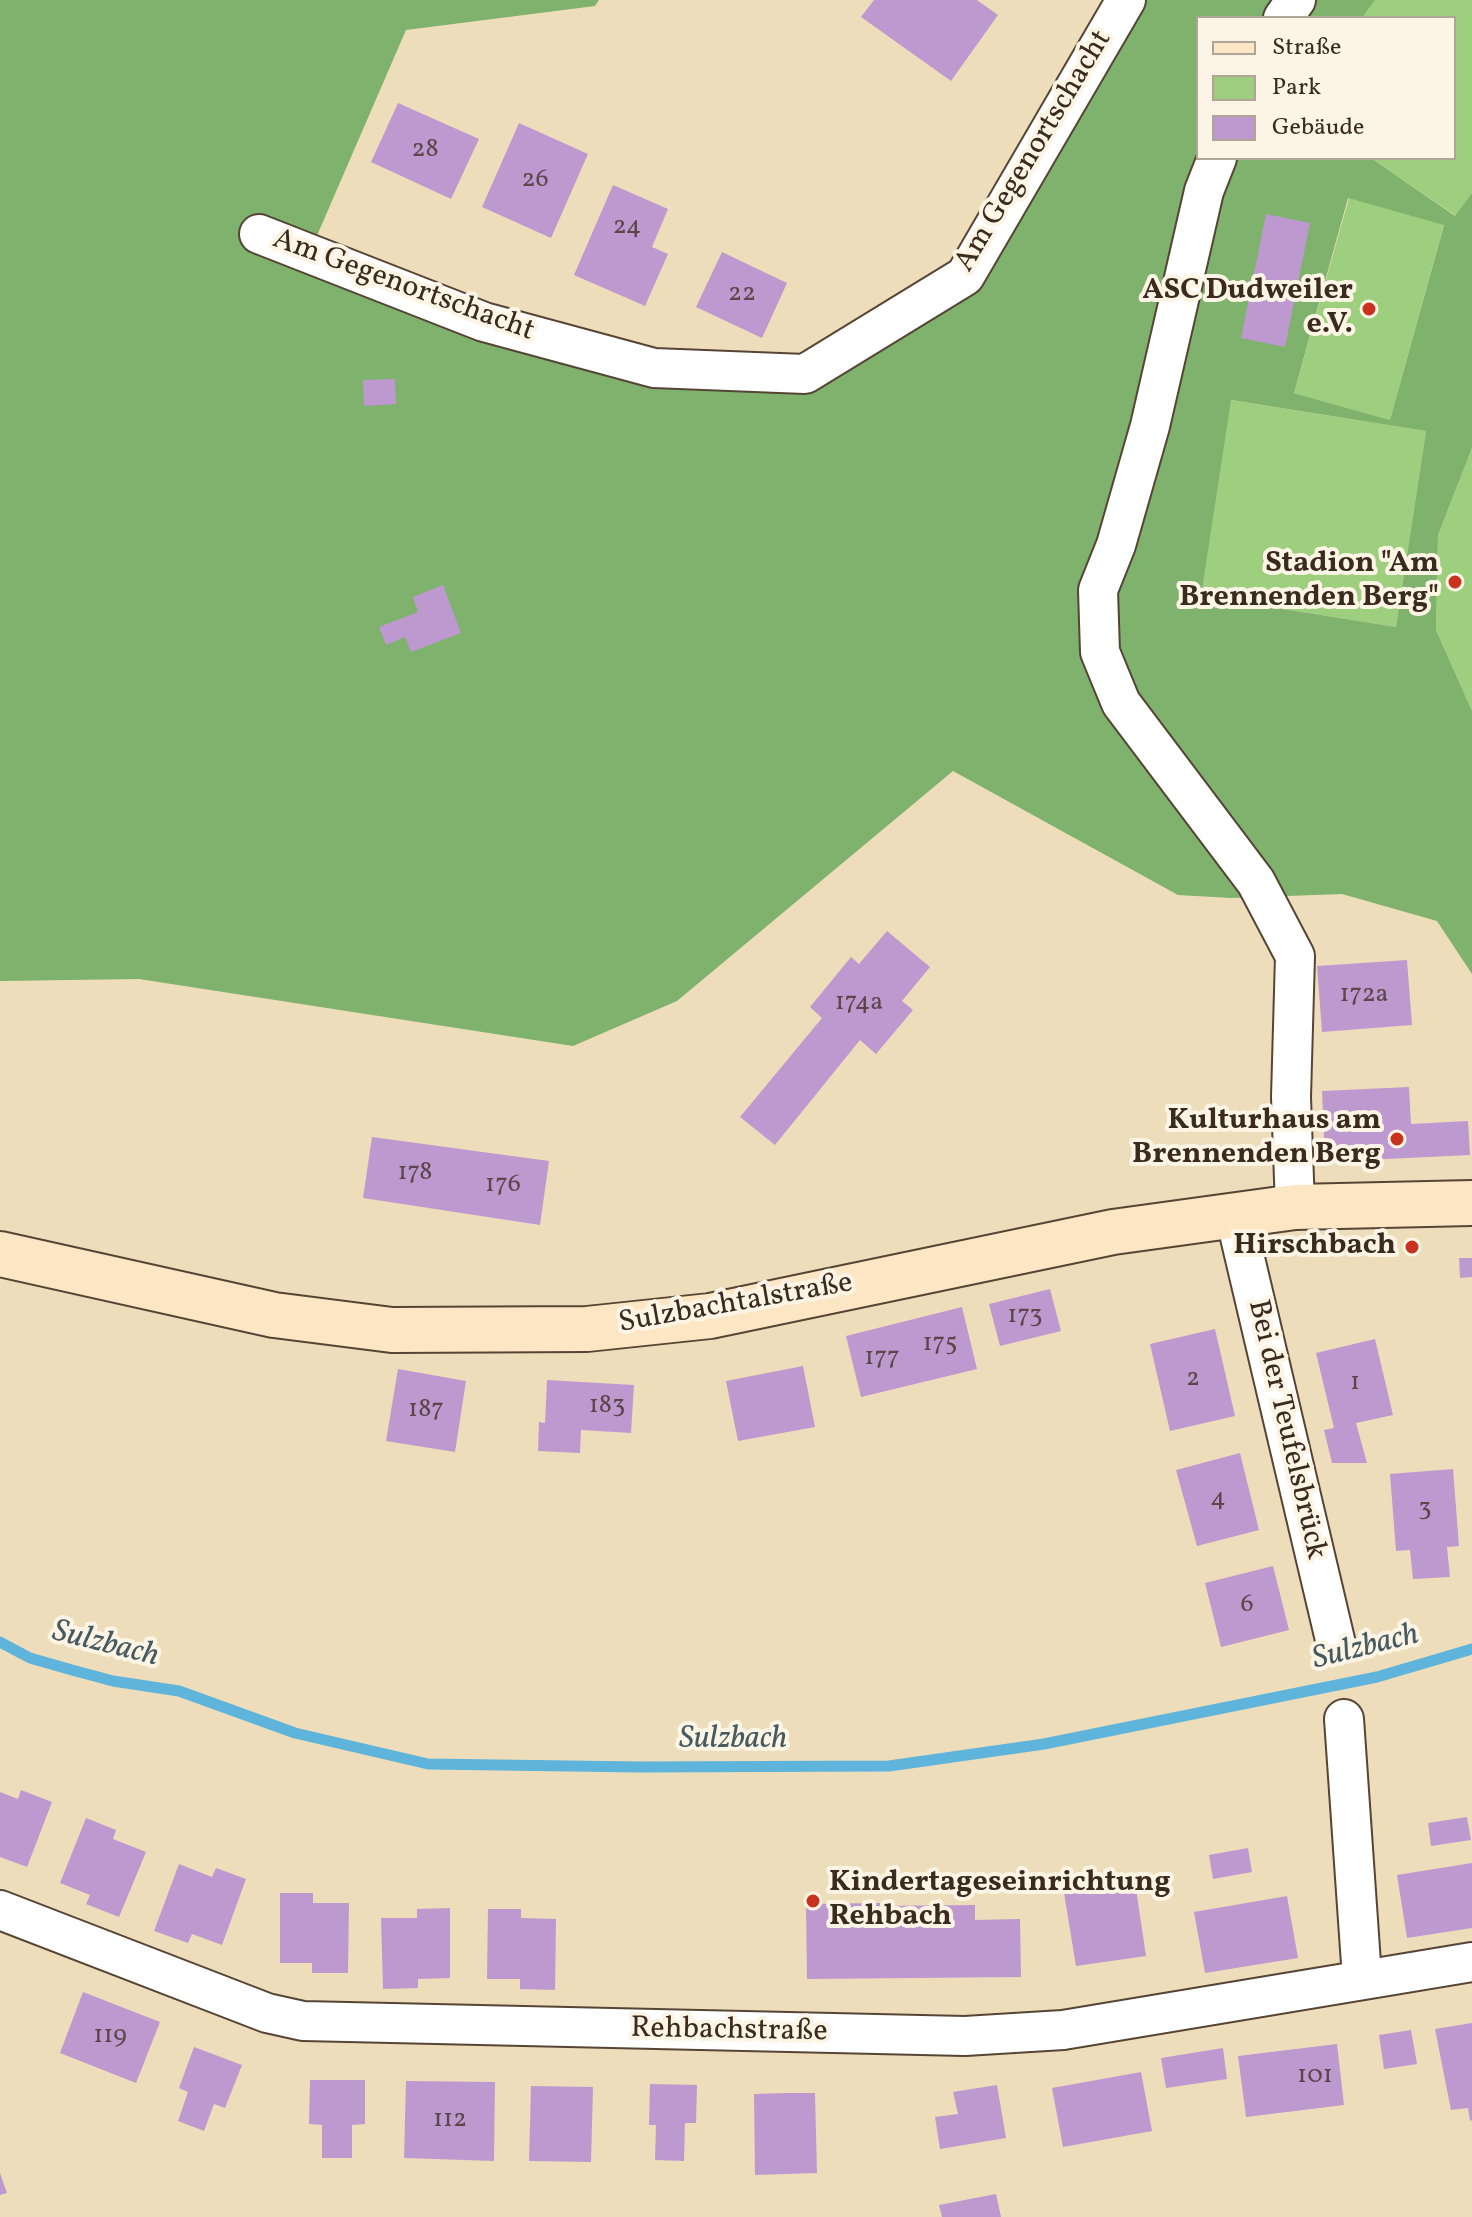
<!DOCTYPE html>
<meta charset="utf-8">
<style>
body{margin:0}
#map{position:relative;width:1472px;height:2217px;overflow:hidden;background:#eeddba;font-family:Vollkorn,serif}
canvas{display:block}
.legend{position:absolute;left:1196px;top:16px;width:260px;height:144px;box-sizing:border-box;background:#fcf5e5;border:2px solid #afa495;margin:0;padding:10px 14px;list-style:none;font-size:24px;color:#3b2a1e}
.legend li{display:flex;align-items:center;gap:16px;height:40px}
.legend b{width:40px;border:2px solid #afa495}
</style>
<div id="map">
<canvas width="1472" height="2217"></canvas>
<ul class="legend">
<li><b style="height:10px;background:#fce6c4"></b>Straße</li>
<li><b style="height:22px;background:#9ecf7e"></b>Park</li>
<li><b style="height:22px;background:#be99d0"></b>Gebäude</li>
</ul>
</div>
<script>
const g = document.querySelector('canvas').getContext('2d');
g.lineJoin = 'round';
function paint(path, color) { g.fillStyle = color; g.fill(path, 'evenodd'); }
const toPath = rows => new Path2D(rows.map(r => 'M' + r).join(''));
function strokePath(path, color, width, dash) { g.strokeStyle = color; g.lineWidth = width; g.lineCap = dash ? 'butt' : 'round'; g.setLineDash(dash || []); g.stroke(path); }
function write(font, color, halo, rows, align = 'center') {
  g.font = font + ' Vollkorn,serif'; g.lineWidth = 8; g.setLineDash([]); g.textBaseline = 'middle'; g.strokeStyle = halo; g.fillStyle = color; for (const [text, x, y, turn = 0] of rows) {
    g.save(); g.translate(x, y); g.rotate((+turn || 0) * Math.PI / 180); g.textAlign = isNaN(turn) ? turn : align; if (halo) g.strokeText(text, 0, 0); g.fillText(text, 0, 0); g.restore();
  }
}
paint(toPath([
 [1375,0,1472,0,1472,193,1456,216,1371,158,1454,158,1454,18,1362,18],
 [1349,198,1444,224,1390,420,1294,393],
 [1230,400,1426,431,1396,627,1200,596],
 [1472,448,1472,711,1436,630,1438,535]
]), '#9ecf7e');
paint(toPath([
 [0,0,599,0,595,6,406,30,309,254,484,322,804,374,965,276,1126,0,1375,0,1362,18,1198,18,1198,158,1371,158,1455,216,1472,193,1472,448,1438,535,1436,630,1472,711,1472,974,1437,921,1342,894,1231,898,1178,895,953,771,677,1001,573,1046,139,979,0,981],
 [1348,198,1444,225,1390,420,1294,393],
 [1231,400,1426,431,1396,627,1201,596]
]), '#7eb26d');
strokePath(toPath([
 [0,1642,30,1658,72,1670,113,1681,179,1691,295,1733,428,1764,640,1767,889,1766,1044,1744,1377,1677,1472,1649]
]), '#5eb4db', 11);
paint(toPath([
 [874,0,977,0,998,15,951,81,861,17],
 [398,103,479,139,451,199,371,162],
 [519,123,588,154,551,238,482,207],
 [613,185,668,209,652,247,668,254,645,306,574,275],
 [1266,214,1310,223,1285,347,1241,338],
 [722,252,787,283,762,338,696,307],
 [395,379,396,404,364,406,363,380],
 [443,585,461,633,411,652,405,637,386,645,379,627,418,612,413,597],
 [887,931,930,967,902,1001,913,1010,876,1054,860,1040,775,1145,740,1117,822,1018,810,1007,851,957,859,964],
 [1407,960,1412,1025,1322,1032,1317,966],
 [1409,1087,1411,1124,1468,1121,1470,1155,1325,1162,1322,1091],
 [372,1137,549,1161,540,1225,363,1198],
 [1459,1258,1472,1258,1472,1277,1460,1278],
 [1050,1289,1061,1331,1000,1346,989,1304],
 [962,1307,977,1369,861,1397,846,1336],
 [1215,1329,1235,1416,1170,1431,1150,1344],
 [1375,1339,1393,1415,1356,1423,1367,1463,1332,1463,1324,1430,1334,1428,1316,1353],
 [803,1366,815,1427,738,1441,726,1381],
 [398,1369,466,1381,455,1452,386,1441],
 [547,1380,634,1385,631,1433,581,1430,580,1453,538,1451,539,1422,545,1423],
 [1240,1453,1259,1530,1197,1546,1176,1470],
 [1453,1469,1459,1546,1447,1547,1450,1577,1413,1579,1410,1550,1396,1551,1390,1474],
 [1273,1566,1289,1630,1221,1647,1205,1583],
 [21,1790,52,1802,27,1867,0,1857,0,1792,18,1799],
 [1467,1817,1471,1840,1431,1846,1428,1823],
 [86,1818,116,1830,113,1839,146,1852,119,1917,86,1904,90,1895,60,1883],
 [1248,1848,1252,1872,1213,1879,1209,1855],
 [1472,1863,1472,1928,1407,1938,1397,1875],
 [179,1864,212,1877,216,1868,246,1879,222,1945,192,1934,188,1943,154,1931],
 [1135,1882,1146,1956,1076,1966,1064,1893],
 [280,1893,313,1893,313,1903,349,1903,348,1973,312,1973,312,1963,280,1963],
 [1287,1896,1298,1958,1205,1973,1194,1912],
 [880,1903,880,1906,975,1905,975,1920,1020,1919,1021,1977,807,1979,806,1904],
 [450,1908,450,1978,418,1979,418,1988,383,1989,381,1918,417,1918,417,1909],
 [488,1909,521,1909,521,1918,556,1919,555,1990,520,1989,520,1979,487,1979],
 [83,1992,160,2022,136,2083,60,2053],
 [1472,2023,1472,2120,1470,2121,1468,2108,1451,2110,1435,2029],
 [1411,2030,1417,2064,1384,2069,1379,2035],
 [1337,2044,1344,2105,1246,2117,1238,2056],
 [194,2047,242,2065,225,2108,214,2104,204,2131,178,2121,188,2092,179,2088],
 [1223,2048,1227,2079,1166,2088,1161,2058],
 [1141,2072,1152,2131,1063,2147,1052,2088],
 [310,2080,365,2080,365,2124,352,2125,352,2158,322,2158,322,2125,309,2124],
 [406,2081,495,2082,494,2161,404,2158],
 [650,2084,697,2085,696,2123,685,2123,684,2161,655,2160,656,2125,649,2125],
 [997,2085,1006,2138,940,2149,935,2117,958,2114,953,2092],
 [531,2086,593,2087,591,2162,529,2161],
 [785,2093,815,2093,817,2173,755,2175,754,2094],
 [0,2173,7,2193,0,2195],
 [996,2194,1001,2217,942,2217,939,2205]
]), '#be99d0');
const street = toPath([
 [1283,18,1296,0],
 [1217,158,1204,191,1150,426,1116,545,1098,590,1100,652,1121,703,1256,882,1295,956,1291,1097,1295,1207],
 [259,234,484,322,654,368,805,374,965,276,1126,0],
 [1235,1216,1336,1644],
 [1344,1719,1362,1978],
 [0,1910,267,2013,303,2021,965,2036,1063,2030,1472,1962]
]);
const secondary = toPath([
 [0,1254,274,1315,392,1330,587,1329,710,1316,1113,1232,1295,1207,1472,1203]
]);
strokePath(street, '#564535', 42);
strokePath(secondary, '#564535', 48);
strokePath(street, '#fff', 38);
strokePath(secondary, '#fce6c4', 44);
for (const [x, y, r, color] of [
 [1369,309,8,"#c8321e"],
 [1455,582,8,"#c8321e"],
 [1397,1139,8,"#c8321e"],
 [1412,1247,8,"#c8321e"],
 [813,1901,8,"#c8321e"]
]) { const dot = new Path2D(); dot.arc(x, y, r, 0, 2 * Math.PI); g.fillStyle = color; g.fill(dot); strokePath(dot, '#fcf5e5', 3); }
write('26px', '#5c464a', null, [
 ["28",425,151],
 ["26",535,181],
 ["24",627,228],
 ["22",742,295],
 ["172a",1364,996],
 ["174a",859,1004],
 ["178",415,1174],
 ["176",503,1186],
 ["173",1025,1317],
 ["175",940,1345],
 ["177",882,1359],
 ["2",1193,1380],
 ["1",1355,1384],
 ["183",607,1407],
 ["187",426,1411],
 ["4",1218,1500],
 ["3",1425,1510],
 ["6",1247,1606],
 ["119",110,2037],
 ["101",1315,2077],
 ["112",450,2121]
]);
write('30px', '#3b2a1e', '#fcf5e5', [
 ["Am Gegenortschacht",1035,152,-59],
 ["Am Gegenortschacht",403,287,20],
 ["Sulzbachtalstraße",736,1305,-10],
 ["Bei der Teufelsbrück",1285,1430,77],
 ["Rehbachstraße",729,2032,1]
]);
write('bold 30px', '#3b2a1e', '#fcf5e5', [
 ["ASC Dudweiler",1353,292],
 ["e.V.",1353,326],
 ["Stadion \"Am",1439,565],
 ["Brennenden Berg\"",1439,599],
 ["Kulturhaus am",1381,1122],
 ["Brennenden Berg",1381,1156],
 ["Hirschbach",1396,1247],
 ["Kindertageseinrichtung",829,1884,"left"],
 ["Rehbach",829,1918,"left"]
], 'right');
write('italic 32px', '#475a60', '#fcf5e5', [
 ["Sulzbach",105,1646,14],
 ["Sulzbach",1366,1649,-14],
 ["Sulzbach",733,1741]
]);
</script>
